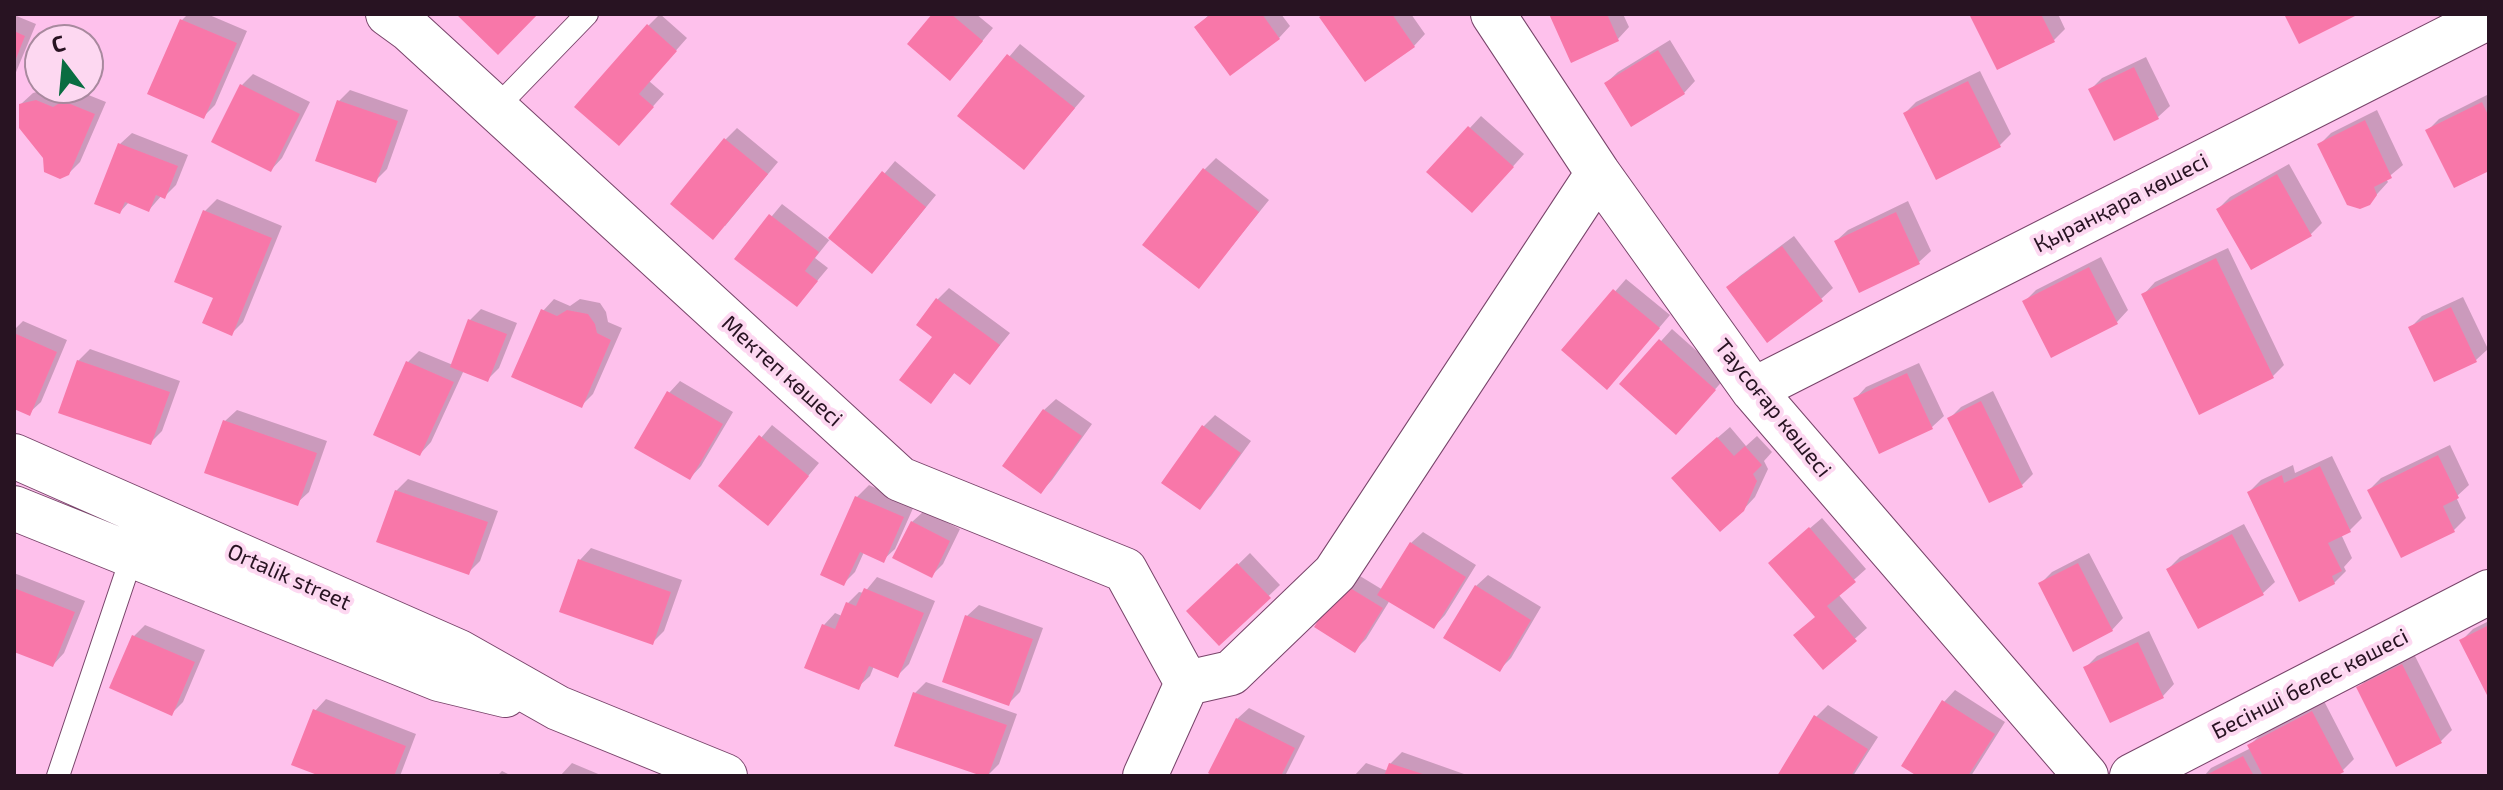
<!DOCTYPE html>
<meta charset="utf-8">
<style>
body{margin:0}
#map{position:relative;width:2503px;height:790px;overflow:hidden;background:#fec1ec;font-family:"Exo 2",sans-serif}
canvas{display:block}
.frame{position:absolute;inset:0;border:16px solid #281322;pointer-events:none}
.north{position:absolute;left:24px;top:24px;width:80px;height:80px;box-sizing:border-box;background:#fdd8f1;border:2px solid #a8899e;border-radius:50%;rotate:344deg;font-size:22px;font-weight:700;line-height:32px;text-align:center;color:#281322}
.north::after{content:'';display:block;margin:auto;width:28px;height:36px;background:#0a6d42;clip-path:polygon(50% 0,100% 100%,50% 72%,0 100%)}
</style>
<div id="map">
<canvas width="2503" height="790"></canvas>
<div class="frame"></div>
<div class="north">С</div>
</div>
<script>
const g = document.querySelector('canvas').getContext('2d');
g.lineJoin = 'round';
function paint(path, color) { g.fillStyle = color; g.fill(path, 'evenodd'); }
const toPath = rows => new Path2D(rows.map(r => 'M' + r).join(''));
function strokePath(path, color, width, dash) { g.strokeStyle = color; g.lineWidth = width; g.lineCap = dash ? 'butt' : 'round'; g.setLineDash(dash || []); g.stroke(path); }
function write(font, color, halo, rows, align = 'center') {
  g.font = font + ' "Exo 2",sans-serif'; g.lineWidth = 8; g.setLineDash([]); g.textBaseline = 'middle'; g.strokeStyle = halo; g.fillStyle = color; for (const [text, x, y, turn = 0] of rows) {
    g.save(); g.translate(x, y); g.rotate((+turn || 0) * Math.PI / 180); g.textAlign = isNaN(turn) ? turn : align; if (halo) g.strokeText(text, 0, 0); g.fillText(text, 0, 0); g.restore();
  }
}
paint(toPath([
 [188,14,207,14,247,31,215,105,204,116,150,93,182,20],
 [660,14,687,38,649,81,664,94,630,132,648,26],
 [934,14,976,14,993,28,961,67],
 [1210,14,1281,14,1290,26,1279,38,1196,27],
 [1326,14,1411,14,1425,34,1414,46],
 [1551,14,1623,14,1629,27,1618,39],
 [1971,14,2058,14,2065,29,2054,40],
 [14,15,36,24,14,77],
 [1670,40,1695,81,1684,93,1606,83,1618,72],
 [1020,44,1085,96,1024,168,960,115],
 [2146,57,2170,106,2158,117,2091,89,2102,78],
 [1980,71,2011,134,2000,145,1905,113,1916,102],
 [253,74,310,102,282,158,271,170,242,85],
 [48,89,66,96,76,90,106,102,80,162,68,174,45,158,21,104,33,93],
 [350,90,408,110,387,169,375,181,339,101],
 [2489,94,2489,169,2428,130,2439,119],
 [2377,110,2403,165,2386,179,2388,182,2369,203,2320,144,2331,133],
 [1481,116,1524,154,1484,199,1429,172],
 [737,128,778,162,725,226,725,140],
 [132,133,188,155,176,185,165,196,162,195,149,210,129,202,120,212,120,144],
 [1216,158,1269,200,1199,287,1204,170],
 [895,161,936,195,883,260,831,238,815,258,828,268,797,305,737,258,782,204,829,240],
 [2289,164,2322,223,2310,235,2218,209,2230,197],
 [217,199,282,226,243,322,232,333,215,297,176,281,205,211],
 [1908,201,1931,251,1919,262,1836,241,1848,230],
 [1794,236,1833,288,1821,299,1728,287,1740,276],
 [2228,248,2284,365,2273,376,2144,294,2155,282],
 [2101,257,2128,310,2117,322,2024,302,2036,290],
 [1626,279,1670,315,1619,375,1564,350],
 [949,288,1010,333,970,382,956,371,931,401,938,299],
 [2463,297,2488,349,2476,360,2435,379,2410,328,2422,316],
 [554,299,570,306,580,299,600,303,606,312,608,322,622,328,593,394,581,406,543,311],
 [481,309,517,323,499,368,488,379,464,370,431,442,420,454,408,362,419,351,453,365,469,321],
 [23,321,67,340,41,402,29,413,14,407,14,330],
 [1672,329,1726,377,1687,421,1622,384],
 [90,349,180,381,162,431,150,443,78,361],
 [1919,363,1944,416,1932,427,1880,452,1855,399,1866,387],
 [680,381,733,412,701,466,690,478,669,393],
 [1993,391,2033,474,2022,485,1950,418,1961,407],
 [1056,399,1092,424,1052,480,1041,492,1044,410],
 [237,410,327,441,309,492,297,503,225,421],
 [1215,415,1251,441,1211,496,1199,508,1203,427],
 [772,425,819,463,768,524,721,485],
 [1730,427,1746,446,1757,436,1772,452,1764,461,1768,469,1755,497,1743,510,1685,466],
 [2450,445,2469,485,2456,497,2466,518,2454,530,2401,556,2369,490,2381,478],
 [2332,456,2362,518,2350,530,2341,534,2352,558,2344,567,2346,571,2334,583,2249,492,2261,480,2293,465,2295,473],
 [408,479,498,511,480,561,468,573,396,491],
 [869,485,914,506,895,549,883,560,864,552,855,572,844,583,822,574,857,497],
 [924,511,960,529,943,564,931,576,912,522],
 [1822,518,1866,569,1838,594,1867,628,1823,667,1816,616,1782,552],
 [2244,524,2275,582,2263,593,2199,627,2168,569,2180,557],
 [1423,532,1476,565,1445,615,1434,627,1390,600,1366,639,1355,650,1317,627,1355,573,1383,590,1411,543],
 [591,548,682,580,664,631,652,643,580,560],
 [1250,553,1280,585,1220,643,1189,612],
 [2089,553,2123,618,2112,630,2040,584,2052,572],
 [14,573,85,601,64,653,53,665,14,650],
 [1488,575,1541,607,1511,658,1499,670,1476,586],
 [877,577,935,601,909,664,897,676,874,666,870,676,858,687,824,625,835,613,842,616,848,603,859,592,864,593],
 [979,605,1043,628,1020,692,1009,703,967,616],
 [2489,621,2489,694,2461,641,2473,629],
 [145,625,205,650,183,702,172,713,134,636],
 [2149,631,2174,684,2163,696,2086,667,2097,656],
 [2414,654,2452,730,2441,741,2358,688,2370,676],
 [926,682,1017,714,999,764,987,776,915,693],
 [1955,690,2005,722,1971,776,1920,776,1944,702],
 [326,699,416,734,400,776,326,776,315,711],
 [2324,701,2354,759,2343,770,2331,776,2204,776,2211,768,2251,748,2249,746,2261,734],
 [1828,705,1878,737,1853,776,1779,776,1816,717],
 [1249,708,1305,736,1285,776,1219,776,1237,719],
 [1402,752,1464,774,1464,776,1354,776,1366,763,1388,771,1390,764],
 [572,763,603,776,560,776],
 [502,771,512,776,497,776]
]), '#0003');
paint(toPath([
 [456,14,538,14,498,55],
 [932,14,951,14,983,41,950,81,907,44],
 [1211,14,1262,14,1280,39,1230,76,1194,27],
 [1324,14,1392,14,1415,47,1365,82,1319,17],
 [1549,14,1607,14,1619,41,1571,63],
 [1969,14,2041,14,2055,42,1997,70],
 [2284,14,2354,14,2355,16,2299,44],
 [180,19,237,43,204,119,147,94],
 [647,24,677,51,639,94,654,107,619,146,574,107],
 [14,31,25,36,14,64],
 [1658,50,1685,94,1631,127,1604,83],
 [1007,54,1075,108,1024,170,957,116],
 [2134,67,2159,119,2114,141,2088,89],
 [1968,81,2001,147,1936,180,1903,113],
 [240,84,300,114,271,172,211,142],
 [36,100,53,107,63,101,95,114,69,175,60,179,44,172,43,158,19,128,19,104],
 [337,100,398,121,376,183,315,161],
 [2482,102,2489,117,2489,171,2454,188,2425,130],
 [2365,120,2392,178,2374,187,2377,195,2370,205,2360,209,2347,205,2317,144],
 [1468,126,1514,167,1472,213,1426,172],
 [724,138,768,174,713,240,670,204],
 [118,143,178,166,165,199,156,195,149,212,125,202,120,214,94,204],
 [1203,168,1259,212,1199,289,1142,245],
 [882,171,926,207,872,274,828,238],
 [2277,174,2312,236,2251,270,2216,209],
 [203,210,272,238,232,336,202,323,213,298,174,282],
 [1896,212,1920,264,1859,293,1834,241],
 [769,214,819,252,805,271,818,281,797,307,734,259],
 [1782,246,1823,301,1767,343,1726,287],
 [2216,258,2274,378,2199,415,2141,294],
 [2089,267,2118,324,2051,358,2022,301],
 [1613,289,1660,328,1607,390,1561,350],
 [936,298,1000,345,970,385,954,373,931,404,899,380,932,337,916,325],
 [2451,307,2477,362,2434,382,2408,327],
 [541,309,557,316,567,310,588,314,595,324,597,333,611,340,582,408,511,377],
 [468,319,507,334,488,382,450,367],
 [14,333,57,352,30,416,14,409],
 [1659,339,1716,390,1676,435,1619,384],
 [77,360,170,392,151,445,58,413],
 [406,361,454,382,420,456,373,435],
 [1907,373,1933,429,1879,454,1853,398],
 [667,391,723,424,690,480,634,448],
 [1981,401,2023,487,1989,503,1947,418],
 [1043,409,1082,436,1041,494,1002,466],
 [223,420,317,453,298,506,204,473],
 [1202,425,1241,453,1200,510,1161,483],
 [759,435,809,476,768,526,718,486],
 [1717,437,1734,456,1745,446,1762,465,1753,474,1757,481,1744,511,1720,532,1671,478],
 [2438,455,2459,498,2443,506,2455,532,2401,558,2367,490],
 [2320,466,2351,532,2328,543,2342,571,2332,576,2335,584,2299,602,2247,492,2282,475,2284,483],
 [395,490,488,522,469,575,376,542],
 [855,496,904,517,884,563,860,552,844,586,820,575],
 [911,521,950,541,932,578,892,558],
 [1809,527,1856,582,1827,606,1857,641,1823,670,1793,635,1815,617,1768,563],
 [2232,534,2264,595,2198,629,2166,569],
 [1410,542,1466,577,1434,629,1377,595],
 [578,559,671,592,653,645,559,612],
 [1237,563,1271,598,1219,646,1186,611],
 [2078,563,2113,631,2073,652,2038,583],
 [1342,583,1383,608,1355,653,1314,627],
 [1475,585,1531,620,1500,672,1443,638],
 [14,588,75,612,53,667,14,652],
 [864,588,924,613,898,678,869,666,859,690,804,668,822,624,835,629,846,602,856,606],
 [965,615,1033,639,1009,706,942,682],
 [2489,625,2489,699,2459,640],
 [132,635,195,662,172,716,109,688],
 [2138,642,2164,698,2110,723,2083,667],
 [2402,664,2442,743,2396,767,2356,687],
 [913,692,1007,725,988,776,982,776,894,746],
 [1942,700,1995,734,1968,776,1917,776,1901,766],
 [313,709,406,746,394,776,320,776,291,765],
 [2312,711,2344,772,2336,776,2263,776,2247,745],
 [1814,715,1868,749,1851,776,1777,776],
 [1236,718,1295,748,1281,776,1214,776,1208,773],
 [2243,756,2254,776,2204,776],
 [1389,763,1426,775,1426,776,1384,776]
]), '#f877a9');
const lane = toPath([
 [495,109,587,14],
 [58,776,132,556]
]);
const street = toPath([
 [388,14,410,30,900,479,1125,570,1187,683],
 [1493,14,1598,173,1753,390,2086,776],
 [1753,390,2489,17],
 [1145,776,1187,683,1231,673,1335,573,1598,173],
 [2132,776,2489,592]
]);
const secondary = toPath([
 [14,456,459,652,558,708,725,776],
 [14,508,439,679,505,695]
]);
strokePath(lane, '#78446a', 24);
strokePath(street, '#78446a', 46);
strokePath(secondary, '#78446a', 46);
strokePath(lane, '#fff', 22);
strokePath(street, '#fff', 44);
strokePath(secondary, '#fff', 44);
write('22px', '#281322', '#fdd8f1', [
 ["Қыранқара көшесі",2121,203,-27],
 ["Мектеп көшесі",782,371,42],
 ["Тауcоғар көшесі",1773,408,51],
 ["Ortalik street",289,577,24],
 ["Бесінші белес көшесі",2310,684,-27]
]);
</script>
